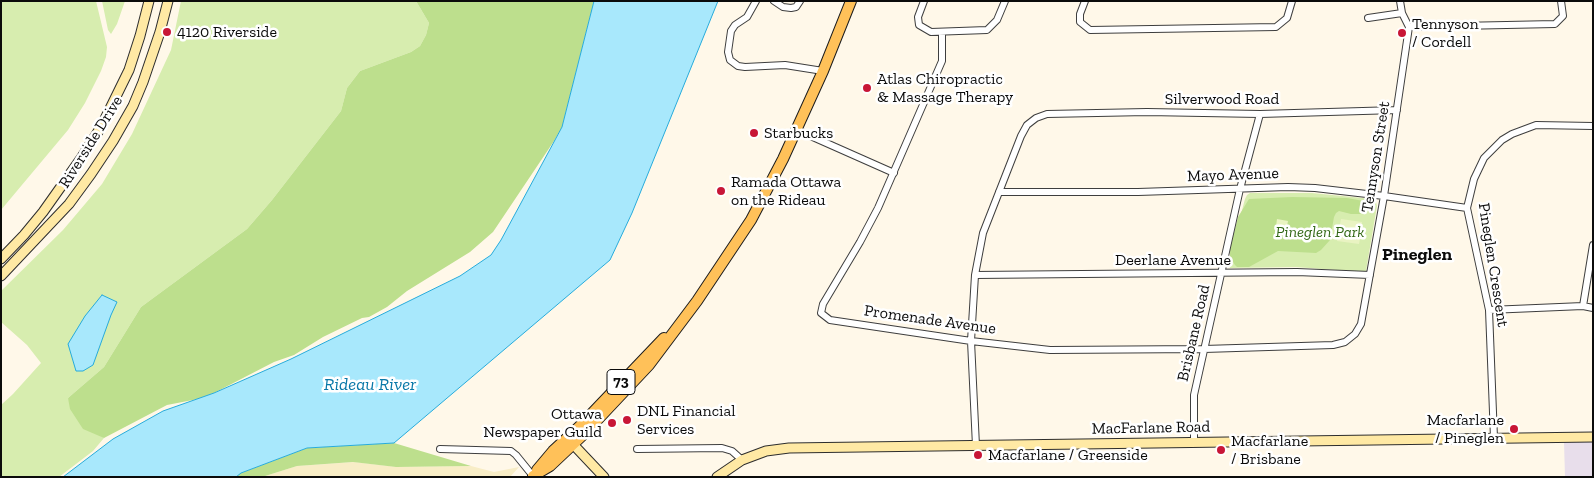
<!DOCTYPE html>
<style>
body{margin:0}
#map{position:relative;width:1594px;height:478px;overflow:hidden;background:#fff8e9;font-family:"Zilla Slab",serif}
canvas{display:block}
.frame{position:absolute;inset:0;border:2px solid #0b0b0b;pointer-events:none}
</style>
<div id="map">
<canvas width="1594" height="478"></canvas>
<div class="frame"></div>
</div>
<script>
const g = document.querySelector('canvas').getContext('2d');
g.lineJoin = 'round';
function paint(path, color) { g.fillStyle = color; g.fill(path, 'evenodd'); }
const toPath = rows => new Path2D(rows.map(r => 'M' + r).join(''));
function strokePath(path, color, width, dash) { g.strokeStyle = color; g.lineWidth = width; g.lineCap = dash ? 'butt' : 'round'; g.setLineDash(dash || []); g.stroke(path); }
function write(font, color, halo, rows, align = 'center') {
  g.font = font + ' "Zilla Slab",serif'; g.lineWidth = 5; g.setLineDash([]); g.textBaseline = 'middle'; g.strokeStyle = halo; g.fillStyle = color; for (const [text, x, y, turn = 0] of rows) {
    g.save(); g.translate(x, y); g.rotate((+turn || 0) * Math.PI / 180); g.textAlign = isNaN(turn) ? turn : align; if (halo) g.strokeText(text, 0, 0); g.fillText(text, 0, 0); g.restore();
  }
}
paint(toPath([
 [1564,442,1593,442,1593,477,1565,477]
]), '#e8deeb');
paint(toPath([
 [354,462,397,467,471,466,494,472,519,467,510,477,262,477,297,466]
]), '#f8edc6');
paint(toPath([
 [1,1,96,1,107,47,106,57,101,71,85,103,68,130,1,210],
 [102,1,125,1,117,24,111,34,108,30],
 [181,1,416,1,429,23,426,35,420,46,411,52,360,71,347,88,341,111,272,200,247,229,141,307,104,367,68,398,86,425,104,438,93,451,59,477,1,477,1,405,13,394,41,363,27,345,1,322,1,291,63,230,102,184,132,134,171,50],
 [1250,193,1312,193,1372,199,1376,202,1377,206,1366,271,1363,272,1296,267,1230,268,1228,263,1245,199,1247,195]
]), '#d7edaf');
paint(toPath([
 [416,1,594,1,562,127,554,141,493,232,470,252,407,291,387,307,369,317,362,318,323,337,294,355,274,362,214,393,198,399,167,405,104,438,83,429,70,409,68,398,104,367,141,307,247,229,272,200,341,111,347,88,360,71,411,52,420,46,426,35,429,23],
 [1292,197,1347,198,1369,202,1372,207,1371,209,1362,214,1351,214,1339,211,1336,213,1334,217,1330,240,1321,250,1316,253,1278,251,1249,267,1237,267,1235,265,1230,257,1230,248,1238,217,1249,199],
 [394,443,471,466,396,467,353,462,297,466,262,477,236,477,241,473,307,448]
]), '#bddf8d');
paint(toPath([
 [1277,219,1288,221,1285,236,1275,234],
 [1341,219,1362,222,1361,232,1339,229],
 [1339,231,1361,234,1359,244,1337,241]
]), '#e9f3c2');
const water = toPath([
 [594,1,718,1,632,213,610,260,394,443,307,448,241,473,236,477,63,477,113,439,163,411,214,393,291,359,460,276,491,255,501,240,562,127,594,1],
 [102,295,117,302,111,315,93,365,83,371,76,371,68,344,85,316,102,295]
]);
paint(water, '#a8e8fc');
strokePath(water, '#27abdb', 1);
const street = toPath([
 [756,1,747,17,735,25,731,31,728,52,730,60,738,66,745,67,785,65,823,71],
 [774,1,783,7,791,8,796,7,800,1],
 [924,1,918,17,919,25,931,32,987,30,997,20,1005,1],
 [1085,1,1080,14,1080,22,1090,30,1276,27,1287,18,1292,1],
 [1368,18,1402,13],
 [1409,27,1555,24,1563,16,1561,1],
 [942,32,942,61,878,208,860,242,823,304,821,313,830,320,971,341,1050,350,1204,349,1333,345,1345,342,1355,334,1361,324,1384,196,1409,27,1402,13,1400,1],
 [797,130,894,173],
 [999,192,1138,192,1288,187,1315,188,1384,196,1467,208],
 [975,275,1297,272,1370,275],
 [1583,306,1593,245],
 [1489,310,1583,306,1593,308],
 [1494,438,1489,310,1467,208,1474,179,1484,158,1502,140,1512,134,1536,125,1593,126],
 [1194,442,1194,395,1240,189,1260,114],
 [976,446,971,341,975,275,983,233,1021,136,1027,125,1036,118,1047,114,1147,112,1260,114,1397,110],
 [440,449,511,451,516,455,533,476],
 [637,449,722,448,732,451,742,460]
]);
const secondary = toPath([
 [1,259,24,235,43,212,82,157,101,127,129,70,140,36,149,1],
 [1,276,69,204,91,174,113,141,133,106,143,82,160,32,168,1],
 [569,440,604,477],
 [717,477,742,460,766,451,789,448,1593,437]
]);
const primary = toPath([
 [537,470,553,451,579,427,664,338],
 [533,476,550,466,585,433,649,365,697,301,751,220,783,159,823,71,851,1]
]);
strokePath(street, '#3e3e3e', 8);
strokePath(secondary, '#2d2d2d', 11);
strokePath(primary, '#1c1c1c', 12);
strokePath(street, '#fff', 6);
strokePath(secondary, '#ffe9a4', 9);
strokePath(primary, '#ffc159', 10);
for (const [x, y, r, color] of [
 [167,32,5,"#c81636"],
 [1402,33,5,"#c81636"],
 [867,88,5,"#c81636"],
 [754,133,5,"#c81636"],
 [721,191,5,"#c81636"],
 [627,420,5,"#c81636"],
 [612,423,5,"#c81636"],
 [1514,429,5,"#c81636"],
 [1221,450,5,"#c81636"],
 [978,455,5,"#c81636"]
]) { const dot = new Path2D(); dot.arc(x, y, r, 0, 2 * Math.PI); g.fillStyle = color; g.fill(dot); strokePath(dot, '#fff', 2); }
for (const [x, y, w] of [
 [621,382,28]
]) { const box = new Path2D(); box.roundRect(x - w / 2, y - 12.5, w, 25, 4); g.fillStyle = '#fff'; g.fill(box); strokePath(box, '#0b0b0b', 1); }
write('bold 15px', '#0b0b0b', null, [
 ["73",621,382]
]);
write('16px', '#0b0b0b', '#fff', [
 ["Tennyson",1412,24],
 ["/ Cordell",1412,42],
 ["4120 Riverside",177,32],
 ["Atlas Chiropractic",877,79],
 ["& Massage Therapy",877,97],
 ["Starbucks",764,133],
 ["Ramada Ottawa",731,182],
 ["on the Rideau",731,200],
 ["DNL Financial",637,411],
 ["Services",637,429],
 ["Ottawa",602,414,"right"],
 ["Newspaper Guild",602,432,"right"],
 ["Macfarlane",1504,420,"right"],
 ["/ Pineglen",1504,438,"right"],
 ["Macfarlane",1231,441],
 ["/ Brisbane",1231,459],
 ["Macfarlane / Greenside",988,455]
], 'left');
write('16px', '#0b0b0b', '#fff', [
 ["Silverwood Road",1222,99],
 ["Riverside Drive",91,142,-58],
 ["Tennyson Street",1376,157,-81],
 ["Mayo Avenue",1233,175,-2],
 ["Deerlane Avenue",1173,260],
 ["Pineglen Crescent",1493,265,81],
 ["Promenade Avenue",930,320,8],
 ["Brisbane Road",1194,333,-77],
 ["MacFarlane Road",1151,428,-1]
]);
write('italic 16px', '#326816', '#fff', [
 ["Pineglen Park",1320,232]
]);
write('bold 18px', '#0b0b0b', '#fff', [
 ["Pineglen",1417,255]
]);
write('italic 18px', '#0978a8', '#fff', [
 ["Rideau River",370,385]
]);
</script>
